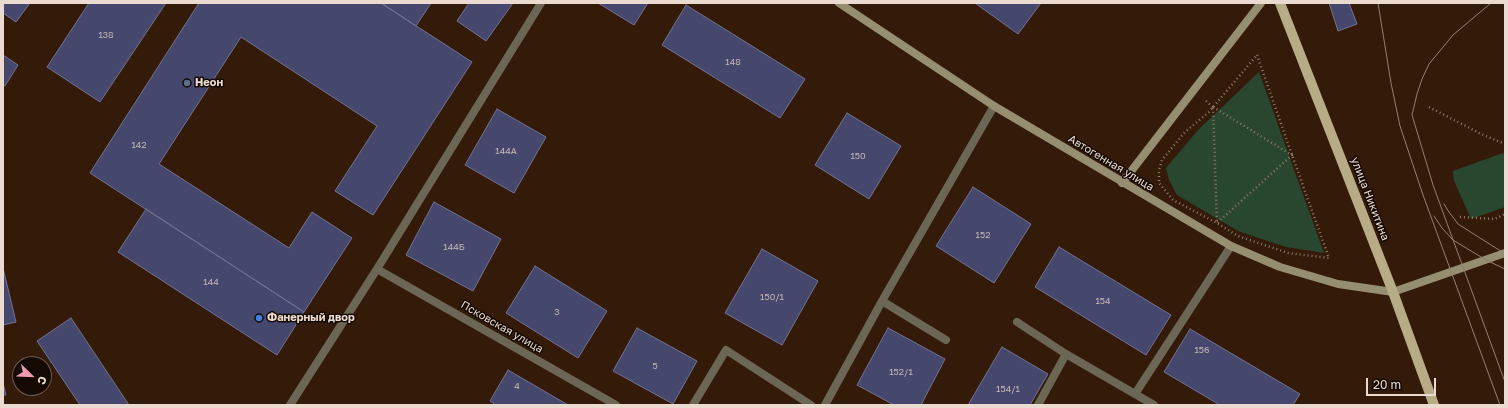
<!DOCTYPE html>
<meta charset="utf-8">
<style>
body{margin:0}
#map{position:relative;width:1508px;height:408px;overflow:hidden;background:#341b09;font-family:"Golos Text",sans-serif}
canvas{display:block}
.frame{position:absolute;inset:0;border:4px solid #ebdacf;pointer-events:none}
.north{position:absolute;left:12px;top:356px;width:40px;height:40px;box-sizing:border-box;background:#140903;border:1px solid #6a5d55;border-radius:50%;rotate:113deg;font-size:11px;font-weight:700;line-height:16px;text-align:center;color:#ebdacf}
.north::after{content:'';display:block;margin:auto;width:14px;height:18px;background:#f19ab1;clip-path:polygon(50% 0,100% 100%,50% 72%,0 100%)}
.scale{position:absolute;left:1366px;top:378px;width:70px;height:18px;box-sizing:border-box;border:2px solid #ebdacf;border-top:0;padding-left:5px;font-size:12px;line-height:14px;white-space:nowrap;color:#ebdacf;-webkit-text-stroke:3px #140903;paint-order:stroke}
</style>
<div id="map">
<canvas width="1508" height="408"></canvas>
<div class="frame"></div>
<div class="north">С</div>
<div class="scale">20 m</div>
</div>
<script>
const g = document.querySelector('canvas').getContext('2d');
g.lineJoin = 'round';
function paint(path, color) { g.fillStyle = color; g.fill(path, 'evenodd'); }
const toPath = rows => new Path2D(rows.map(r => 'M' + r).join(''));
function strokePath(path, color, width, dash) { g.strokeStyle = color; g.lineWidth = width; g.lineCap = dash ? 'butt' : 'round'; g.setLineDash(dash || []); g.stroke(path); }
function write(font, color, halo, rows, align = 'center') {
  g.font = font + ' "Golos Text",sans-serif'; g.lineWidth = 3; g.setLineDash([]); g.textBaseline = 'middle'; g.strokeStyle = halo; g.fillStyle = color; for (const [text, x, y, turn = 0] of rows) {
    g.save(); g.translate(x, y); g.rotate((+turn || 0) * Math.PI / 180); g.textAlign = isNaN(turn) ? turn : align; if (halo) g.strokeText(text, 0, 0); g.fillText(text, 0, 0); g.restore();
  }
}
paint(toPath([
 [1259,72,1324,253,1286,247,1238,231,1177,195,1169,180,1166,168,1198,130],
 [1503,153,1505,154,1505,207,1471,219,1454,181,1453,171]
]), '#29462f');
const building = toPath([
 [3,3,30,3,16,22,3,13,3,3],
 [89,3,166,3,100,102,47,67,89,3],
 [199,3,381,3,472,62,373,215,335,191,377,126,241,37,159,164,289,248,312,212,352,238,304,312,90,173,199,3],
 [381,3,431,3,416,26,381,3],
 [469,3,513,3,486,41,457,21,469,3],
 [598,3,648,3,634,25,598,3],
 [975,3,1041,3,1018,34,975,3],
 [1329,3,1349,3,1357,24,1338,31,1329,3],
 [686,5,805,79,780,118,662,45,686,5],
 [3,55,18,65,5,86,3,85,3,55],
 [497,109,546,137,514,193,465,165,497,109],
 [847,113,901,146,869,199,815,165,847,113],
 [973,187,1031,224,994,283,936,246,973,187],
 [434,202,501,239,473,291,406,255,434,202],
 [146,209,304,312,277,355,118,252,146,209],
 [1059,247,1171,315,1146,355,1035,287,1059,247],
 [762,249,818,281,782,345,725,313,762,249],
 [535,266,607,311,578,358,506,313,535,266],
 [3,268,16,322,3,325,3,268],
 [71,318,129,405,80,405,37,341,71,318],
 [637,328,697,361,673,404,613,371,637,328],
 [888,328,945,359,921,405,894,405,857,385,888,328],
 [1190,329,1300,394,1293,405,1220,405,1164,372,1190,329],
 [1002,347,1048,374,1030,405,968,405,1002,347],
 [508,370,568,405,496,405,490,401,508,370],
 [3,383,6,395,3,395,3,383]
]);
paint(building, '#46476d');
strokePath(building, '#727393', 1);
strokePath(toPath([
 [1257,55,1292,155,1329,258,1288,253,1238,236,1217,223,1173,200,1159,183,1159,170,1162,160,1185,132,1209,112,1257,55],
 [1206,101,1213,107],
 [1213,107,1292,155,1217,223,1213,107],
 [1429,107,1481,134,1505,144],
 [1460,217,1495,219,1505,214]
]), '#8f7a6b', 2.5, [1, 3]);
strokePath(toPath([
 [882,301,994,106],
 [1017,322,1066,354,1135,394,1231,246],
 [1135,394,1154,405],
 [693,405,726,350,811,405],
 [825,405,882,301,946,340],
 [1038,405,1066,354]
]), '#6c6755', 8);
strokePath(toPath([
 [377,269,616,405],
 [290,405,377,269,541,3]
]), '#6c6755', 8);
strokePath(toPath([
 [839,3,994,106,1231,246,1280,267,1338,284,1393,292,1505,253],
 [1122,183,1261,3]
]), '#968e70', 8);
strokePath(toPath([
 [1280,3,1393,292,1434,405]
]), '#b7ac86', 10);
strokePath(toPath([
 [1378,3,1391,83,1400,126,1423,195,1500,405],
 [1491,3,1453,35,1429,64,1422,79,1417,94,1412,115,1433,185,1505,382],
 [1444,204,1449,212,1458,224,1499,250,1505,252],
 [1434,216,1442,228,1453,240,1486,260,1505,269]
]), '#948071', 1);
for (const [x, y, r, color] of [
 [187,83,4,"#5c6f8a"],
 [259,318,4,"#3f7fe0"]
]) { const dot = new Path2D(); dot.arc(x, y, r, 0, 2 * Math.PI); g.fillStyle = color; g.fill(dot); strokePath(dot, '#140903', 1.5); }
write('9px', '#c2b5b6', null, [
 ["138",106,35],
 ["148",733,62],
 ["142",139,145],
 ["144А",506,151],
 ["150",858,156],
 ["152",983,235],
 ["144Б",454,247],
 ["144",211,282],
 ["150/1",772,297],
 ["154",1103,301],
 ["3",557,312],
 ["156",1202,350],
 ["5",655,366],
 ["152/1",901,372],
 ["4",517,386],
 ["154/1",1008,389]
]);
write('bold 11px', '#ebdacf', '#140903', [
 ["Неон",195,83],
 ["Фанерный двор",267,318]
], 'left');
write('11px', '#ebdacf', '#140903', [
 ["Автогенная улица",1111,163,31],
 ["улица Никитина",1370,199,69],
 ["Псковская улица",502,327,30]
]);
</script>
